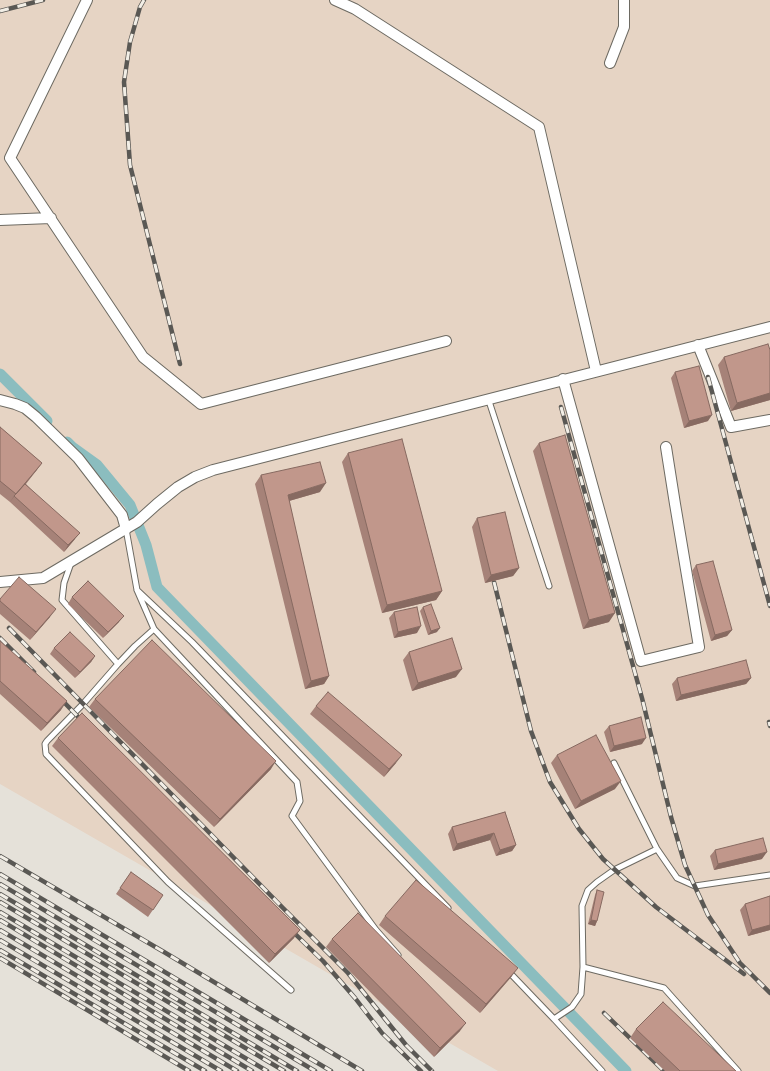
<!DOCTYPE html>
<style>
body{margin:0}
canvas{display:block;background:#e5e1d9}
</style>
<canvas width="770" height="1071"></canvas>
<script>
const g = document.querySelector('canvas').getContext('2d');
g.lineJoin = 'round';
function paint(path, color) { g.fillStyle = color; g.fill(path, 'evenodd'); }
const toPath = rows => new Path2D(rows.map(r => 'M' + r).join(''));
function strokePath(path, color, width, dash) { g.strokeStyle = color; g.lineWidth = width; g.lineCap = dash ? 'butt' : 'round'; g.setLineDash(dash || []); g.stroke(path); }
paint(toPath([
 [0,0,770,0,770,1071,498,1071,0,784]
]), '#e6d4c4');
strokePath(toPath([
 [0,374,47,421],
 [67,442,72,447,97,465,130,505,146,545,157,587,626,1071]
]), '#8bbdbf', 11);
const service = toPath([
 [488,398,549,586],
 [126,529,137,590,154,629,297,782,300,801,292,816,376,930,398,955],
 [71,563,64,583,62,600,118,664,135,646,154,629],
 [137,590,192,642,448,908],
 [118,664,83,704,47,741,45,744,46,754,168,882,291,990],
 [657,849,677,878,695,886,770,875],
 [583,967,664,988,738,1071],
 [509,972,554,1019,572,1007,581,994,583,967,582,906,588,890,597,882,614,870,657,849,614,763],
 [554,1019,602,1071]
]);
const minor = toPath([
 [87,0,10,158,143,357,201,404,446,341],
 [335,0,355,9,539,127,596,371],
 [610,63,624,27,624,0],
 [0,220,51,218],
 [698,345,731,427,770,420],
 [563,379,641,661,699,647,675,504,666,447],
 [0,400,15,404,25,408,36,417,78,458,122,515,126,529],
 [0,582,43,578,137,522,157,504,178,487,195,477,213,470,770,327]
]);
strokePath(service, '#6d6a62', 7);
strokePath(minor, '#6d6a62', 12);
strokePath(service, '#fff', 5);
strokePath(minor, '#fff', 10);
const rail = toPath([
 [144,0,140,7,130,42,124,82,130,165,180,364],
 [0,11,43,0],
 [708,377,770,606],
 [561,407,642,698,671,817,685,865,708,915,740,963,770,993],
 [494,582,531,731,550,782,579,829,603,859,656,907,744,974],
 [9,628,283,908,348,973,406,1045,432,1071],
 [0,638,34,672],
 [58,696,86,725],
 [769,722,770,726],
 [0,856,164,952,362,1071],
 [0,874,331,1071],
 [0,884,315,1071],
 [0,894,297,1071],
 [0,902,284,1071],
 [0,912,267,1071],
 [0,920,252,1071],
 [288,927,323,961,355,998,382,1033,421,1071],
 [0,930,237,1071],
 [0,940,221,1071],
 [0,950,205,1071],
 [0,958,189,1071],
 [604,1013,664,1071]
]);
strokePath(rail, '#5a5854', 4.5);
strokePath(rail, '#f2eee6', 3, [9]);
paint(toPath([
 [770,350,770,400,731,411,718,365,724,357],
 [675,372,708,421,684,428,671,378],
 [0,427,42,463,36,471,26,484,75,539,64,552,10,502,0,494],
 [539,443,609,622,583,629,533,451],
 [348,453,442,591,436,600,382,613,342,462],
 [261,475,320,492,289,501,329,676,324,684,305,689,255,484],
 [477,518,519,568,513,576,485,583,472,527],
 [696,565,732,630,727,636,711,641,692,571],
 [72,597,119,622,103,638,68,604],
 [0,599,50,617,30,640,0,614],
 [423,607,437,632,428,635,420,611],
 [394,612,417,633,394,638,389,618],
 [0,641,61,710,41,731,0,694],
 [54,648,95,656,91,662,75,678,50,654],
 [409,652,456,677,412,691,403,660],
 [677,678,751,678,746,684,676,701,672,684],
 [95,699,271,769,214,827,89,707],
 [316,706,396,763,384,777,310,714],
 [609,726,642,744,610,752,604,732],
 [58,738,294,938,269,963,52,746],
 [557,755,615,789,575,809,551,763],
 [505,812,516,845,512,851,496,856,490,840,453,851,448,834,452,827],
 [715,850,762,859,714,870,710,856],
 [131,872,163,895,148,917,116,894],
 [597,890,597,921,595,926,588,924,595,895],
 [770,896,770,930,748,936,740,910,745,904],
 [385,916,512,976,480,1013,379,925],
 [332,939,460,1031,434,1057,326,947],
 [636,1029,736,1071,665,1071,630,1038]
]), '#a68278');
paint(toPath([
 [770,393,770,400,731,411,737,403],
 [712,415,708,421,684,428,689,421],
 [42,463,36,471,15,496,14,496,10,502,16,494],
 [326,483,320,492,282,503,288,495],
 [80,533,75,539,64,552,68,545],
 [519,568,513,576,485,583,491,575],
 [442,591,436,600,382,613,387,605],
 [56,609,50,617,30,640,36,632],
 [615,613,609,622,583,629,589,620],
 [124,616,119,622,103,638,108,632],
 [421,626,417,633,394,638,398,632],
 [440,628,437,632,428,635,431,631],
 [732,630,727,636,711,641,715,635],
 [95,656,91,662,75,678,80,672],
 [462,669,456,677,412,691,418,683],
 [329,676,324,684,305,689,311,681],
 [751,678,746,684,676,701,681,695],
 [67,701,61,710,41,731,47,723],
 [646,738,642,744,610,752,614,746],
 [402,755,396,763,384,777,389,769],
 [276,761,271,769,214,827,220,819],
 [621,781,615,789,575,809,581,801],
 [494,833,490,840,453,851,457,844],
 [516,845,512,851,496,856,500,850],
 [767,852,762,859,714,870,718,864],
 [591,920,597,921,595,926,588,924],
 [770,925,770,930,748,936,752,930],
 [300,930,294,938,269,963,275,954],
 [518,968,512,976,480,1013,486,1004],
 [466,1023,460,1031,434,1057,440,1048]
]), '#876a61');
const building = toPath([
 [768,344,770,350,770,393,737,403,724,357,768,344],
 [699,366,712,415,689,421,675,372,699,366],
 [0,427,42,463,16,494,0,481,0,427],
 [565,435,615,613,589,620,539,443,565,435],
 [402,439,442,591,387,605,348,453,402,439],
 [320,462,326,483,288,495,329,676,311,681,261,475,320,462],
 [25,484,80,533,68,545,14,496,25,484],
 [505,512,519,568,491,575,477,518,505,512],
 [713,561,732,630,715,635,696,565,713,561],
 [19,577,56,609,36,632,0,601,0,599,19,577],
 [88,581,124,616,108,632,72,597,88,581],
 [431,604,440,628,431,631,423,607,431,604],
 [417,607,421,626,398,632,394,612,417,607],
 [70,632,95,656,80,672,54,648,70,632],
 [452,638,462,669,418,683,409,652,452,638],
 [152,640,276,761,220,819,95,699,152,640],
 [0,641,67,701,47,723,0,681,0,641],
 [746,660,751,678,681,695,677,678,746,660],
 [328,692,402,755,389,769,316,706,328,692],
 [82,713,300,930,275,954,58,738,82,713],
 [641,717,646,738,614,746,609,726,641,717],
 [596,735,621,781,581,801,557,755,596,735],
 [505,812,516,845,500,850,494,833,457,844,452,827,505,812],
 [763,838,767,852,718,864,715,850,763,838],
 [131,872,163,895,153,910,120,888,131,872],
 [416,880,518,968,486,1004,385,916,416,880],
 [597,890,604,892,597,921,591,920,597,890],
 [770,896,770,925,752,930,745,904,770,896],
 [358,913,466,1023,440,1048,332,939,358,913],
 [663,1002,736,1071,680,1071,636,1029,663,1002]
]);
paint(building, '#c1978b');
strokePath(building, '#876a61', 1);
</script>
